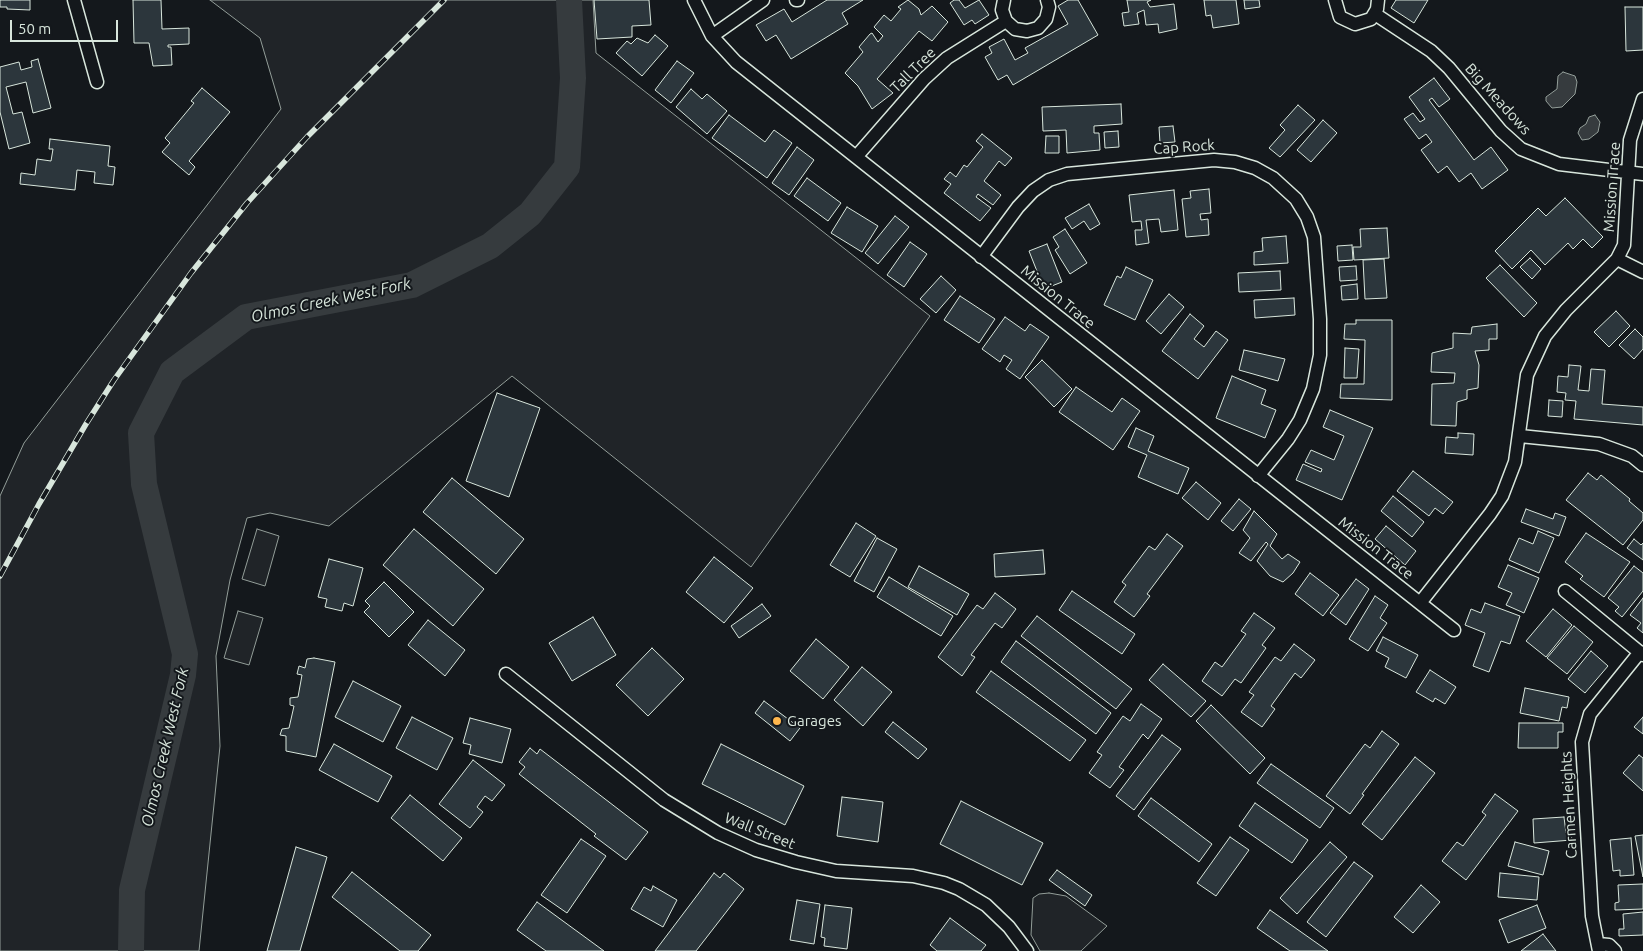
<!DOCTYPE html>
<style>
body{margin:0}
#map{position:relative;width:1643px;height:951px;overflow:hidden;background:#14181c;font-family:Ubuntu,sans-serif}
canvas{display:block}
.scale{position:absolute;left:10px;top:20px;width:108px;height:22px;box-sizing:border-box;border:2px solid #d8e6dc;border-top:0;padding-left:6px;font-size:15px;line-height:18px;white-space:nowrap;color:#d8e6dc;-webkit-text-stroke:4px #14181c;paint-order:stroke}
</style>
<div id="map">
<canvas width="1643" height="951"></canvas>
<div class="scale">50 m</div>
</div>
<script>
const g = document.querySelector('canvas').getContext('2d');
g.lineJoin = 'round';
function paint(path, color) { g.fillStyle = color; g.fill(path, 'evenodd'); }
const toPath = rows => new Path2D(rows.map(r => 'M' + r).join(''));
function strokePath(path, color, width, dash) { g.strokeStyle = color; g.lineWidth = width; g.lineCap = dash ? 'butt' : 'round'; g.setLineDash(dash || []); g.stroke(path); }
function write(font, color, halo, rows, align = 'center') {
  g.font = font + ' Ubuntu,sans-serif'; g.lineWidth = 4; g.setLineDash([]); g.textBaseline = 'middle'; g.strokeStyle = halo; g.fillStyle = color; for (const [text, x, y, turn = 0] of rows) {
    g.save(); g.translate(x, y); g.rotate((+turn || 0) * Math.PI / 180); g.textAlign = isNaN(turn) ? turn : align; if (halo) g.strokeText(text, 0, 0); g.fillText(text, 0, 0); g.restore();
  }
}
const green = toPath([
 [210,0,593,0,596,53,930,316,751,567,512,376,329,526,270,513,247,518,230,580,216,656,220,746,199,951,0,951,0,496,24,443,281,109,260,38,210,0],
 [257,529,279,536,265,586,242,579,257,529],
 [238,611,263,618,249,665,224,658,238,611],
 [1049,893,1066,896,1107,926,1081,951,1040,951,1031,935,1033,898,1039,894,1049,893]
]);
paint(green, '#202428');
strokePath(green, '#939e99', 1);
const water = toPath([
 [1563,72,1575,76,1577,82,1575,94,1562,107,1552,108,1546,101,1546,97,1557,89,1558,76,1563,72],
 [1595,115,1600,122,1598,132,1589,139,1582,140,1578,133,1580,128,1586,124,1589,117,1595,115]
]);
paint(water, '#363b3e');
strokePath(water, '#939e99', 1);
strokePath(toPath([
 [131,951,132,890,183,675,185,654,144,484,141,433,172,372,246,317,412,285,490,246,530,214,567,167,573,78,569,0]
]), '#363b3e', 26);
const building = toPath([
 [0,0,30,0,30,10,7,9,7,7,0,7,0,0],
 [133,0,161,0,162,29,189,28,189,44,168,45,168,47,171,47,172,65,153,66,149,43,134,43,133,0],
 [594,0,649,0,651,25,632,26,632,37,597,39,594,0],
 [827,0,863,0,842,13,848,24,791,59,776,35,766,41,756,25,784,9,792,22,827,0],
 [908,0,919,9,921,15,932,6,948,22,932,41,919,31,877,79,893,93,872,109,858,86,845,73,863,52,859,47,870,34,872,33,878,42,883,36,874,27,884,15,891,21,901,9,898,7,908,0],
 [954,0,959,0,965,8,979,0,989,15,975,24,972,20,964,25,950,3,954,0],
 [1068,0,1078,0,1098,35,1013,85,1007,75,998,80,985,57,992,53,989,47,1004,39,1015,60,1028,53,1025,48,1068,24,1058,6,1068,0],
 [1127,0,1151,0,1147,2,1150,7,1174,4,1177,29,1159,33,1158,24,1146,25,1144,10,1137,13,1139,24,1124,26,1122,13,1129,12,1127,0],
 [1204,0,1236,0,1239,24,1213,28,1211,15,1206,16,1204,0],
 [1244,0,1259,0,1260,7,1245,9,1244,0],
 [1396,0,1428,0,1414,23,1391,8,1396,0],
 [1625,7,1643,7,1643,50,1626,51,1625,7],
 [655,35,668,46,642,76,616,53,627,41,631,44,637,38,648,43,655,35],
 [38,59,51,108,33,113,26,82,6,87,13,114,22,112,30,143,9,149,0,112,0,67,19,62,21,70,32,67,31,61,38,59],
 [677,61,694,73,671,103,655,90,677,61],
 [1434,78,1450,99,1439,107,1432,98,1429,100,1474,160,1491,147,1508,170,1482,189,1471,173,1459,182,1447,166,1438,173,1421,150,1432,142,1426,134,1419,139,1404,119,1413,113,1420,122,1425,119,1409,97,1434,78],
 [202,88,230,112,189,161,195,167,189,175,162,152,170,143,165,138,194,103,191,101,202,88],
 [691,89,702,99,707,94,727,111,707,134,676,107,691,89],
 [1121,104,1122,124,1094,126,1094,133,1099,133,1100,150,1067,153,1066,130,1043,131,1042,107,1121,104],
 [1298,105,1315,120,1280,157,1269,148,1285,130,1280,125,1298,105],
 [729,115,765,142,774,130,792,143,767,178,712,138,729,115],
 [1323,120,1337,133,1311,162,1297,150,1323,120],
 [1173,126,1175,142,1160,143,1159,127,1173,126],
 [1118,131,1119,147,1105,148,1104,132,1118,131],
 [982,134,1012,158,1005,166,999,161,984,181,1001,195,993,205,978,194,976,197,991,208,980,221,944,193,951,184,944,179,950,172,956,177,964,165,967,167,983,147,976,141,982,134],
 [1046,136,1059,136,1059,153,1045,153,1046,136],
 [50,139,110,146,108,166,115,167,113,185,94,183,95,172,77,170,75,190,20,184,21,173,35,175,37,159,51,161,53,149,49,149,50,139],
 [797,147,814,160,789,195,772,183,797,147],
 [807,178,841,203,828,221,794,196,807,178],
 [1209,189,1211,213,1200,214,1201,220,1208,219,1209,235,1186,237,1182,199,1191,198,1190,191,1209,189],
 [1174,190,1178,230,1161,232,1159,219,1146,220,1149,243,1136,245,1135,230,1142,230,1141,221,1132,222,1129,195,1174,190],
 [1565,198,1603,237,1592,248,1583,239,1573,249,1568,243,1545,265,1531,250,1512,269,1495,251,1538,208,1546,216,1565,198],
 [1089,204,1100,224,1090,230,1084,221,1072,229,1065,218,1089,204],
 [847,207,878,226,862,252,831,233,847,207],
 [895,216,909,227,878,264,865,253,895,216],
 [1387,228,1389,258,1354,260,1353,247,1361,247,1360,229,1387,228],
 [1065,229,1087,263,1070,274,1055,250,1059,247,1053,237,1065,229],
 [1286,236,1288,263,1254,265,1254,252,1263,251,1262,238,1286,236],
 [910,242,927,254,904,287,887,275,910,242],
 [1047,244,1062,282,1044,289,1029,251,1047,244],
 [1352,245,1353,260,1338,261,1337,246,1352,245],
 [1530,258,1541,269,1532,279,1520,267,1530,258],
 [1384,259,1387,298,1365,299,1363,260,1384,259],
 [1500,265,1537,303,1524,317,1486,278,1500,265],
 [1356,266,1357,280,1340,281,1339,267,1356,266],
 [1126,267,1153,280,1135,320,1104,305,1117,276,1121,278,1126,267],
 [1280,271,1281,290,1239,292,1238,273,1280,271],
 [941,276,956,290,936,313,920,299,941,276],
 [1357,284,1358,299,1342,300,1341,286,1357,284],
 [1169,294,1184,307,1161,334,1146,321,1169,294],
 [960,296,995,319,979,343,944,320,960,296],
 [1294,298,1295,315,1255,318,1254,300,1294,298],
 [1616,311,1630,326,1609,347,1594,332,1616,311],
 [1190,314,1204,326,1194,339,1204,347,1216,331,1228,340,1198,379,1162,351,1190,314],
 [1005,317,1025,331,1030,324,1049,337,1020,379,1006,369,1012,360,1004,355,1000,362,982,349,1005,317],
 [1356,320,1392,320,1392,400,1340,398,1341,384,1364,384,1365,340,1344,339,1345,324,1356,324,1356,320],
 [1497,324,1497,339,1489,339,1489,350,1475,351,1479,365,1478,388,1467,390,1467,399,1457,402,1456,426,1431,425,1432,384,1454,383,1455,373,1431,372,1432,353,1453,348,1453,333,1471,334,1472,327,1497,324],
 [1635,329,1643,337,1643,349,1634,359,1619,345,1635,329],
 [1345,348,1359,349,1357,378,1344,378,1345,348],
 [1244,350,1285,359,1278,381,1239,370,1244,350],
 [1042,360,1072,389,1054,407,1025,377,1042,360],
 [1569,365,1581,366,1578,390,1589,391,1591,369,1605,370,1602,404,1643,407,1643,425,1574,419,1576,401,1565,400,1566,393,1557,392,1558,376,1568,377,1569,365],
 [1232,376,1266,390,1261,404,1276,410,1265,438,1216,418,1232,376],
 [1076,387,1112,412,1122,398,1140,411,1113,450,1059,412,1076,387],
 [497,393,540,408,509,497,466,481,497,393],
 [1549,400,1563,401,1562,417,1548,416,1549,400],
 [1330,410,1373,428,1342,500,1296,480,1303,464,1321,472,1322,469,1305,462,1311,450,1334,460,1344,436,1323,427,1330,410],
 [1136,428,1154,436,1148,451,1189,468,1178,494,1138,477,1147,455,1128,447,1136,428],
 [1458,433,1474,434,1473,455,1445,453,1446,437,1458,438,1458,433],
 [1413,471,1453,502,1443,514,1435,508,1429,516,1397,491,1413,471],
 [1588,473,1597,480,1601,475,1630,499,1629,501,1643,513,1643,520,1623,545,1566,500,1588,473],
 [452,478,524,539,496,574,423,512,452,478],
 [1196,482,1221,503,1208,520,1182,498,1196,482],
 [1393,496,1424,522,1412,537,1381,511,1393,496],
 [1239,499,1251,509,1233,531,1221,521,1239,499],
 [1526,509,1553,519,1555,513,1566,517,1559,536,1521,522,1526,509],
 [1254,511,1277,534,1270,546,1282,559,1288,554,1300,562,1293,573,1283,582,1270,576,1257,561,1268,544,1266,542,1251,561,1239,553,1250,538,1243,530,1254,511],
 [856,523,876,536,850,577,830,565,856,523],
 [1386,526,1416,551,1405,565,1375,539,1386,526],
 [414,529,484,589,453,626,383,565,414,529],
 [1538,531,1554,538,1539,573,1509,560,1519,538,1533,544,1538,531],
 [1586,533,1630,562,1604,597,1580,579,1583,576,1565,562,1586,533],
 [1167,534,1183,546,1147,594,1150,596,1134,617,1114,602,1126,585,1122,582,1149,546,1155,550,1167,534],
 [877,538,897,549,874,592,854,581,877,538],
 [1634,539,1641,545,1643,543,1643,560,1627,548,1634,539],
 [1043,550,1045,574,995,577,994,554,1043,550],
 [714,557,753,588,724,623,686,592,714,557],
 [329,559,363,568,353,606,344,603,342,611,325,607,327,599,318,597,329,559],
 [1508,565,1539,578,1524,613,1506,605,1512,593,1498,587,1508,565],
 [919,566,969,594,957,615,908,587,919,566],
 [1634,566,1643,573,1643,591,1622,617,1615,611,1619,607,1608,598,1634,566],
 [1310,573,1339,595,1323,616,1295,594,1310,573],
 [889,577,953,616,941,636,877,597,889,577],
 [1356,579,1369,589,1346,625,1330,613,1356,579],
 [384,582,414,612,389,637,364,612,370,606,365,601,384,582],
 [1072,591,1135,634,1122,654,1059,610,1072,591],
 [995,593,1016,609,1002,628,995,623,971,655,975,657,962,676,938,657,977,605,983,609,995,593],
 [1375,596,1388,605,1380,618,1387,623,1368,651,1349,639,1375,596],
 [1643,598,1643,633,1637,628,1641,623,1630,615,1643,598],
 [1485,603,1520,616,1510,644,1501,641,1489,672,1473,666,1485,633,1465,625,1471,609,1481,613,1485,603],
 [762,604,771,616,739,638,731,626,762,604],
 [1553,609,1572,625,1546,657,1526,641,1553,609],
 [1254,613,1275,628,1262,645,1266,648,1241,683,1235,679,1222,696,1202,681,1215,662,1222,667,1246,634,1241,631,1254,613],
 [1037,616,1132,689,1116,709,1021,636,1037,616],
 [593,617,616,655,572,681,549,643,593,617],
 [428,620,465,650,445,676,408,645,428,620],
 [1574,626,1593,642,1567,674,1547,658,1574,626],
 [1383,637,1418,655,1406,678,1385,667,1389,658,1376,651,1383,637],
 [816,639,849,667,823,699,790,671,816,639],
 [1016,641,1111,713,1096,734,1001,662,1016,641],
 [1294,644,1315,660,1301,678,1295,673,1271,706,1275,709,1262,727,1241,712,1254,695,1249,692,1275,657,1281,661,1294,644],
 [652,648,684,679,648,716,616,685,652,648],
 [1591,651,1608,666,1585,693,1568,679,1591,651],
 [314,658,335,662,316,757,286,751,286,736,280,735,282,729,289,728,294,706,290,705,290,698,298,697,302,675,297,674,299,666,305,668,307,659,314,658],
 [1163,664,1206,701,1191,717,1149,680,1163,664],
 [862,667,892,692,863,726,834,700,862,667],
 [1430,670,1456,687,1445,704,1435,698,1433,702,1416,692,1430,670],
 [991,671,1086,740,1070,761,976,692,991,671],
 [353,681,401,706,383,742,335,717,353,681],
 [1525,688,1569,697,1567,708,1562,707,1559,721,1520,713,1525,688],
 [764,701,800,728,790,741,755,713,764,701],
 [1141,704,1162,719,1148,739,1143,734,1119,767,1124,770,1110,788,1089,773,1102,755,1097,752,1123,716,1130,721,1141,704],
 [1211,705,1265,758,1250,774,1196,721,1211,705],
 [412,717,453,738,437,770,396,748,412,717],
 [1643,717,1643,734,1634,727,1643,717],
 [470,718,511,729,502,763,469,754,471,745,463,743,470,718],
 [893,722,927,749,918,759,885,732,893,722],
 [1519,723,1563,723,1563,732,1558,732,1558,748,1518,748,1519,723],
 [1382,731,1399,744,1362,794,1364,795,1350,814,1326,796,1365,744,1370,748,1382,731],
 [1162,735,1181,749,1134,810,1116,796,1162,735],
 [334,744,392,776,378,802,319,770,334,744],
 [721,744,804,786,785,825,702,784,721,744],
 [530,748,537,754,540,749,648,832,626,860,594,836,596,834,519,774,525,767,519,762,530,748],
 [1639,755,1643,758,1643,791,1623,773,1639,755],
 [1415,757,1435,773,1382,840,1362,824,1415,757],
 [473,760,505,785,492,801,485,796,477,807,483,812,470,828,439,804,473,760],
 [1271,764,1334,808,1320,828,1257,783,1271,764],
 [1495,794,1518,811,1466,880,1442,861,1457,842,1463,846,1486,815,1482,812,1495,794],
 [410,795,462,838,443,861,391,818,410,795],
 [842,797,883,802,878,842,837,836,842,797],
 [1151,798,1212,844,1199,862,1138,816,1151,798],
 [961,801,1043,843,1022,885,940,844,961,801],
 [1255,803,1308,840,1292,863,1239,826,1255,803],
 [1564,817,1566,833,1571,833,1572,840,1534,843,1533,819,1564,817],
 [1643,835,1643,877,1635,836,1643,835],
 [1230,837,1249,850,1216,896,1197,883,1230,837],
 [1631,838,1634,875,1620,876,1620,870,1613,871,1610,840,1631,838],
 [581,839,606,856,567,913,541,895,581,839],
 [1330,842,1347,857,1297,914,1280,898,1330,842],
 [1515,842,1549,851,1543,875,1508,866,1515,842],
 [296,847,327,857,300,951,267,951,296,847],
 [1354,862,1373,876,1326,937,1307,922,1354,862],
 [1057,870,1092,895,1085,906,1049,880,1057,870],
 [352,872,431,935,418,951,400,951,332,897,352,872],
 [714,873,720,878,724,873,744,889,696,951,655,951,714,873],
 [1500,873,1539,877,1537,900,1498,897,1500,873],
 [1643,884,1643,909,1615,910,1615,903,1619,902,1618,885,1643,884],
 [1421,885,1440,902,1413,933,1394,917,1421,885],
 [653,886,677,900,663,927,631,909,644,887,651,891,653,886],
 [797,900,820,904,814,944,790,940,797,900],
 [537,902,604,951,546,951,517,930,537,902],
 [825,905,852,908,847,949,824,946,825,938,821,937,825,905],
 [1537,905,1546,928,1508,943,1499,920,1537,905],
 [1270,910,1328,951,1290,951,1257,928,1270,910],
 [1643,912,1643,935,1619,936,1619,929,1624,929,1623,914,1643,912],
 [950,918,986,945,981,951,937,951,930,945,950,918],
 [1543,934,1556,951,1521,951,1543,934]
]);
paint(building, '#2c363c');
strokePath(building, '#d8e6dc', 1);
const minor = toPath([
 [74,0,97,82],
 [694,0,712,36,736,62,1454,630],
 [796,0,798,0],
 [1004,0,1002,10,1006,21,1015,29,1027,31,1038,28,1046,19,1049,7,1047,0],
 [1335,0,1340,17,1355,24,1371,19,1377,9,1378,0],
 [1375,14,1431,51,1449,68,1501,131,1521,149,1559,164,1643,174],
 [712,36,763,0],
 [856,157,924,79,947,58,1006,21],
 [981,257,1018,207,1033,191,1049,180,1067,174,1214,160,1235,162,1255,168,1273,178,1296,199,1307,217,1314,237,1320,319,1320,355,1313,389,1300,420,1288,439,1258,476],
 [1617,259,1643,272],
 [1520,436,1599,444,1632,456,1643,465],
 [1565,591,1643,655],
 [1420,603,1490,514,1502,496,1515,462,1527,375,1545,336,1566,310,1617,259,1624,245,1630,140,1643,99],
 [506,674,664,800,718,833,756,850,796,862,836,871,913,876,944,883,959,889,986,905,1009,927,1027,951],
 [1598,944,1609,945,1615,951],
 [1599,951,1592,916,1582,742,1590,714,1640,652]
]);
strokePath(minor, '#d8e6dc', 15);
strokePath(minor, '#14181c', 12);
const rail = toPath([
 [0,576,39,504,86,424,114,380,191,273,247,203,307,137,444,0]
]);
strokePath(rail, '#d8e6dc', 5.5);
strokePath(rail, '#14181c', 4, [11]);
for (const [x, y, r, color] of [
 [777,721,5,"#ffb74d"]
]) { const dot = new Path2D(); dot.arc(x, y, r, 0, 2 * Math.PI); g.fillStyle = color; g.fill(dot); strokePath(dot, '#14181c', 2); }
write('15px', '#d8e6dc', '#14181c', [
 ["Tall Tree",913,70,-45],
 ["Big Meadows",1498,99,48],
 ["Cap Rock",1184,147,-4],
 ["Mission Trace",1612,187,-86],
 ["Mission Trace",1058,297,39],
 ["Mission Trace",1376,548,38],
 ["Carmen Heights",1569,805,-93],
 ["Wall Street",760,831,22]
]);
write('15px', '#d8e6dc', '#14181c', [
 ["Garages",787,721]
], 'left');
write('italic 16px', '#d8e6dc', '#14181c', [
 ["Olmos Creek West Fork",331,300,-12],
 ["Olmos Creek West Fork",165,747,-77]
]);
</script>
